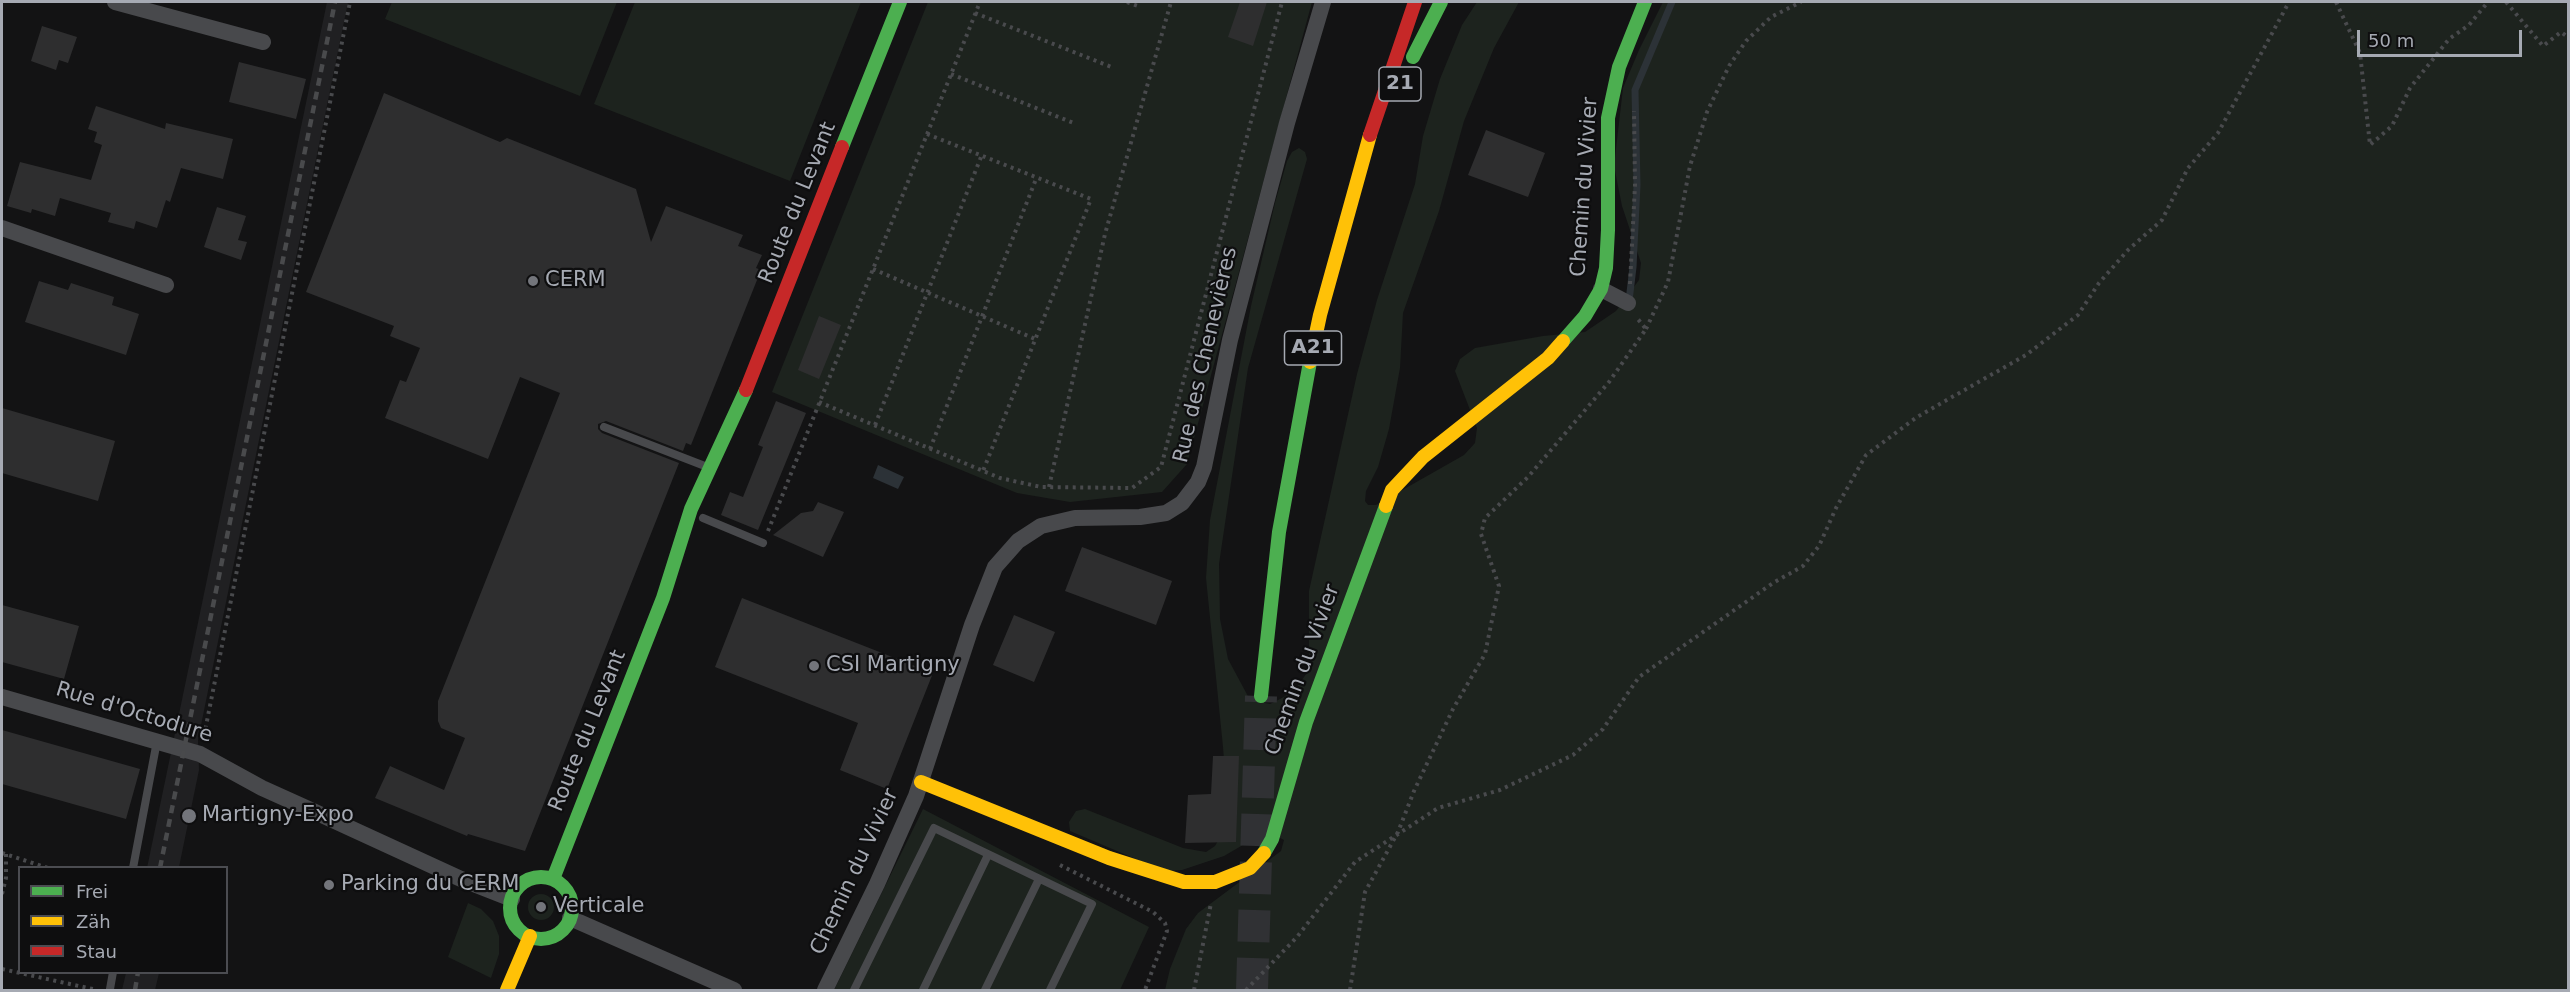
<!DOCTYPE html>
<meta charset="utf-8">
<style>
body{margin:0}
#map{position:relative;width:2570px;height:992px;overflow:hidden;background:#131314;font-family:"DejaVu Sans",sans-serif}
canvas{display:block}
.frame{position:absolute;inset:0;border:3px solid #a6aab3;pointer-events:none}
.legend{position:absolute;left:18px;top:866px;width:210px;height:108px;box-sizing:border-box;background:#0e0e0f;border:2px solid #4b4c51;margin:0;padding:8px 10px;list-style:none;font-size:18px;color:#a6aab3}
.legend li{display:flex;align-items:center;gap:12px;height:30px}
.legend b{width:30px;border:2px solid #4b4c51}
.scale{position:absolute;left:2357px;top:30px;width:165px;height:27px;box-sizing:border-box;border:3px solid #a6aab3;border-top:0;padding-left:8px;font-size:18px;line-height:21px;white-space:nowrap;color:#a6aab3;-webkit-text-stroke:4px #0e0e0f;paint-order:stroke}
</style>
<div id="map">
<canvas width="2570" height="992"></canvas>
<div class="frame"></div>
<ul class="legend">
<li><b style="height:8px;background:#4caf50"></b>Frei</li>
<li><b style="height:8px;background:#ffc107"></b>Zäh</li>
<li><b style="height:8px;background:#c62828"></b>Stau</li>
</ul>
<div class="scale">50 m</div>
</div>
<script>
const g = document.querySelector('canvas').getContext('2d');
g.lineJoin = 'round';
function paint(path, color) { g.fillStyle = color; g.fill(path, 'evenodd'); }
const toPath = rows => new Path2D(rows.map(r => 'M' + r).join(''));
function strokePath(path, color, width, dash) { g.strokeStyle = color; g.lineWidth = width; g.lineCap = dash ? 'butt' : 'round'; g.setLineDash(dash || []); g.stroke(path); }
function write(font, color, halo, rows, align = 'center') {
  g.font = font + ' "DejaVu Sans",sans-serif'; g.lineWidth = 4.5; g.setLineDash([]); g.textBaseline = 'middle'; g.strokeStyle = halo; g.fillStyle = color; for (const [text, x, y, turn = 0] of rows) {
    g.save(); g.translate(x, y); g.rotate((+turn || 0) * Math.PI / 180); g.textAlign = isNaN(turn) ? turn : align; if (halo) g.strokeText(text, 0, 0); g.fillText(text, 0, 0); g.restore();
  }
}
paint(toPath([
 [327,2,348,2,198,740,199,770,179,867,147,868],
 [126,973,159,973,155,990,122,990]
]), '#202022');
paint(toPath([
 [392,2,617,2,580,96,385,19],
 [635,2,861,2,790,181,594,104],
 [928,2,1312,2,1187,464,1162,492,1070,502,1017,493,772,392],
 [1477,2,1519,2,1494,48,1464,121,1439,211,1403,313,1400,368,1389,429,1378,467,1366,491,1365,501,1368,505,1376,505,1464,455,1475,443,1477,428,1455,371,1460,359,1475,348,1543,336,1585,332,1616,311,1639,280,1641,263,1622,206,1614,166,1623,88,1639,50,1663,2,2568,2,2568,990,1165,990,1170,969,1186,929,1198,913,1281,851,1284,840,1267,831,1224,856,1182,870,1164,871,1070,831,1069,822,1076,811,1085,809,1183,848,1206,852,1215,846,1224,830,1227,799,1223,747,1206,578,1210,520,1251,306,1275,203,1287,161,1292,152,1299,148,1305,152,1307,159,1248,368,1219,564,1220,619,1228,659,1250,700,1270,704,1280,699,1294,691,1309,670,1309,591,1357,374,1377,300,1415,184,1423,136,1440,79,1462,25],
 [923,809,1149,927,1120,990,834,990],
 '528 907a13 13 0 1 1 26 0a13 13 0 1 1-26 0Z',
 [468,903,481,909,493,921,499,936,499,954,491,978,448,957]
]), '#1d231e');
paint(toPath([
 [878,465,904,477,898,489,873,478]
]), '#2c3237');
strokePath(toPath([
 [1629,301,1633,267,1637,185,1635,90,1672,2]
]), '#2c3237', 7);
paint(toPath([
 [1240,2,1267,2,1253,46,1228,37],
 [42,26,77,37,68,63,59,60,56,70,31,61],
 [239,62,306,79,296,119,229,102],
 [384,93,500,142,507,138,636,189,651,242,666,206,743,235,738,246,762,255,756,268,761,270,691,445,686,443,683,451,606,421,598,424,598,429,602,433,679,463,525,851,468,834,467,836,375,798,390,766,444,790,465,738,441,728,438,721,438,701,560,393,520,377,488,459,385,418,400,380,406,382,420,348,390,336,394,326,306,292],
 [96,106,165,129,166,123,233,139,223,179,181,168,170,202,166,200,157,228,136,221,134,229,108,222,111,213,60,198,55,216,32,209,31,213,7,206,20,162,91,180,102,145,94,142,97,132,88,129],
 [1486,130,1545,153,1528,197,1468,175],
 [217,207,246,216,238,240,247,242,241,260,204,247],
 [39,281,68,290,71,283,114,297,112,305,139,314,126,355,25,322],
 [819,316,841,325,819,379,798,370],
 [776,401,806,413,758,530,721,515,730,492,743,497,763,447,758,445],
 [2,408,115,441,98,501,2,473],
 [818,502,844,512,823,557,773,535,801,513,813,511],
 [1082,547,1172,581,1156,625,1065,591],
 [742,598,933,673,887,789,840,770,858,723,715,667],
 [2,605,79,626,64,679,2,662],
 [1014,615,1055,632,1034,682,993,665],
 [2,730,140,769,126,819,2,784],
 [1213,756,1239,756,1236,842,1185,843,1188,795,1211,794]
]), '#2e2e2f');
strokePath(toPath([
 [1252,990,1261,696]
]), '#303134', 32, [32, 16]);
strokePath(toPath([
 [1127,2,1141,7],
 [2336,2,2360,53,2370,145,2392,126,2410,88,2449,39,2469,25,2488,2],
 [2506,2,2543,46,2561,32,2568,37],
 [975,13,1114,68],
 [951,74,1076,124],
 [927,134,1091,199,983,471],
 [873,269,1035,339],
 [1630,284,1635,185,1634,111],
 [1646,329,1668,282,1690,166,1707,112,1729,66,1746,41,1771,17,1801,2],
 [819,402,1000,478,1041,487,1132,488,1161,467,1282,2],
 [875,425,981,157],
 [930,449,1036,179],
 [1049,487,1105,234,1171,2],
 [768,531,980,2],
 [204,736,350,2],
 [2,853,48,868],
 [1060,865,1153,912,1165,923,1167,931,1145,990],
 [2,894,6,878,6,854],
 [2,969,97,990],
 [1194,990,1211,903],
 [1246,990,1297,937,1355,862,1438,808,1500,790,1573,755,1603,729,1639,677,1773,583,1803,566,1819,546,1836,508,1866,455,1917,417,2026,355,2078,315,2099,283,2128,250,2162,220,2188,168,2218,133,2289,2],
 [1350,990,1365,892,1398,832,1414,791,1453,709,1485,654,1499,586,1481,534,1485,518,1528,477,1609,382,1646,329,1637,318]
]), '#494a4d', 4, [3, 4.5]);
strokePath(toPath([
 [604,427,710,468],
 [703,518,763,543],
 [133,868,157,741],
 [110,989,113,972],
 [854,990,934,828,1092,904,1050,990],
 [923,990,988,855],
 [985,990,1039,879]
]), '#48494c', 8);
strokePath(toPath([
 [115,2,263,42],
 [2,228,166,285],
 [1601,289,1628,303],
 [2,697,200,754,262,788,313,811,461,879,512,899],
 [570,918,734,990],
 [825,990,877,884,916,796,972,625,995,567,1018,541,1041,526,1075,518,1140,517,1166,513,1182,503,1198,482,1204,467,1230,340,1287,123,1323,2]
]), '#48494c', 16);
strokePath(toPath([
 [1413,57,1441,2],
 [842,147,900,2],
 [1563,341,1585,316,1601,289,1606,268,1608,230,1608,118,1619,67,1645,2],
 [1261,696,1279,532,1310,362],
 [1264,853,1272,839,1306,722,1386,506],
 '510 908a31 31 0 1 1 62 0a31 31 0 1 1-62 0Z',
 [553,879,663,598,691,509,746,390]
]), '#4caf50', 14);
strokePath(toPath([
 [1310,362,1320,315,1370,135],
 [1386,506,1392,490,1423,457,1548,358,1563,341],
 [921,782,1109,858,1184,882,1215,882,1250,868,1264,853],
 [507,990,530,936]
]), '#ffc107', 14);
strokePath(toPath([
 [1370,135,1415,2],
 [746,390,842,147]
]), '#c62828', 14);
strokePath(toPath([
 [160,868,335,2],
 [135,990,138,972]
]), '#494a4c', 4.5, [8, 6]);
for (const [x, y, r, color] of [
 [533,281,6,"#73757b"],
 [814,666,6,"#73757b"],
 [189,816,8,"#73757b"],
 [329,885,6,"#73757b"],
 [541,907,6,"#73757b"]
]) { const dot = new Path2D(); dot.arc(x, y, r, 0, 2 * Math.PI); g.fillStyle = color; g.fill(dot); strokePath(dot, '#0e0e0f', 2); }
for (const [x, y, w] of [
 [1400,84,42],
 [1313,348,57]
]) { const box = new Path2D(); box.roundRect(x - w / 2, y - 17, w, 34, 4.5); g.fillStyle = '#0e0e0f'; g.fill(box); strokePath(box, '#a6aab3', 1.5); }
write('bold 20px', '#a6aab3', null, [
 ["21",1400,84],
 ["A21",1313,348]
]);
write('21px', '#a6aab3', '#0e0e0f', [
 ["Chemin du Vivier",1585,187,-86],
 ["Route du Levant",798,203,-68],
 ["Rue des Chenevières",1206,355,-77],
 ["Chemin du Vivier",1303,670,-70],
 ["Rue d'Octodure",134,713,17],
 ["Route du Levant",588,731,-68],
 ["Chemin du Vivier",855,872,-65]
]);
write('21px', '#a6aab3', '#0e0e0f', [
 ["CERM",545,281],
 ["CSI Martigny",826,666],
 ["Martigny-Expo",202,816],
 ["Parking du CERM",341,885],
 ["Verticale",553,907]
], 'left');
</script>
